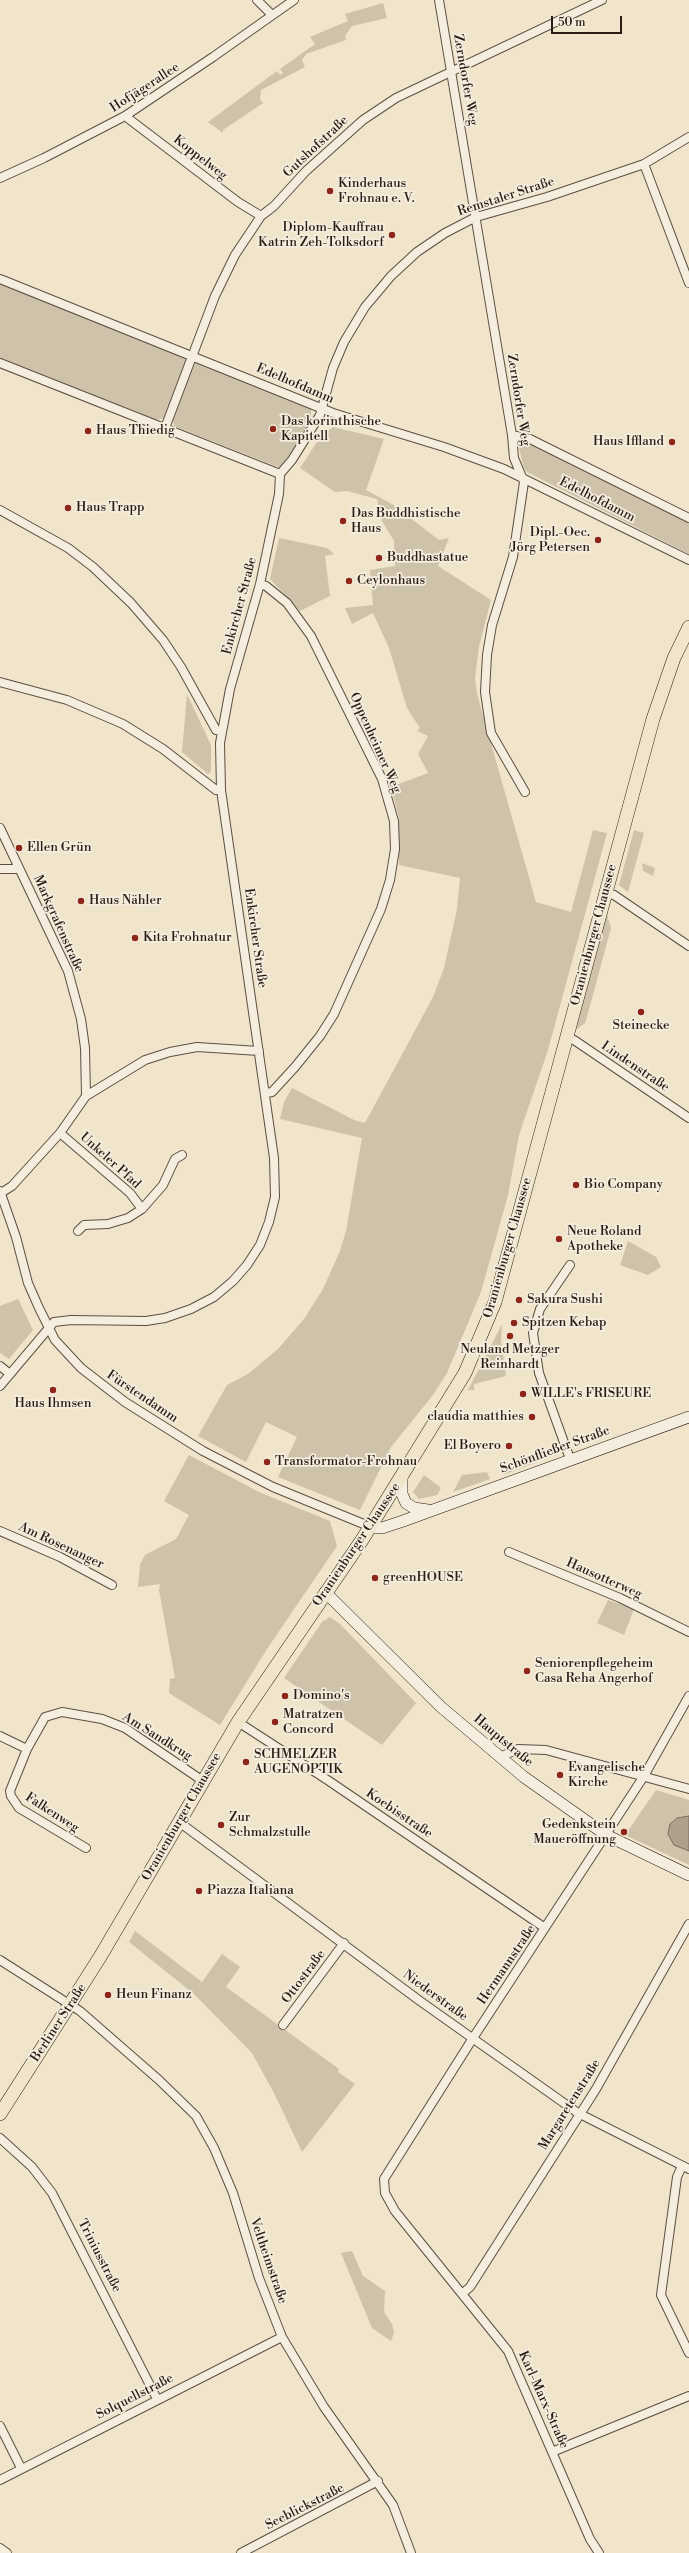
<!DOCTYPE html>
<meta charset="utf-8">
<style>
body{margin:0}
#map{position:relative;width:689px;height:2553px;overflow:hidden;background:#f0e4ca;font-family:"Libre Bodoni",serif}
canvas{display:block}
.scale{position:absolute;left:551px;top:16px;width:71px;height:18px;box-sizing:border-box;border:2px solid #2a1d14;border-top:0;padding-left:5px;font-size:12px;line-height:14px;white-space:nowrap;color:#2a1d14;-webkit-text-stroke:3px #f5eddd;paint-order:stroke}
</style>
<div id="map">
<canvas width="689" height="2553"></canvas>
<div class="scale">50 m</div>
</div>
<script>
const g = document.querySelector('canvas').getContext('2d');
g.lineJoin = 'round';
function paint(path, color) { g.fillStyle = color; g.fill(path, 'evenodd'); }
const toPath = rows => new Path2D(rows.map(r => 'M' + r).join(''));
function strokePath(path, color, width, dash) { g.strokeStyle = color; g.lineWidth = width; g.lineCap = dash ? 'butt' : 'round'; g.setLineDash(dash || []); g.stroke(path); }
function write(font, color, halo, rows, align = 'center') {
  g.font = font + ' "Libre Bodoni",serif'; g.lineWidth = 3.5; g.setLineDash([]); g.textBaseline = 'middle'; g.strokeStyle = halo; g.fillStyle = color; for (const [text, x, y, turn = 0] of rows) {
    g.save(); g.translate(x, y); g.rotate((+turn || 0) * Math.PI / 180); g.textAlign = isNaN(turn) ? turn : align; if (halo) g.strokeText(text, 0, 0); g.fillText(text, 0, 0); g.restore();
  }
}
paint(toPath([
 [383,3,387,18,352,26,345,36,346,40,306,54,302,60,305,67,261,90,260,99,263,103,223,130,223,133,208,122,277,71,280,75,283,73,280,69,315,44,310,37,348,21,345,14],
 [0,280,187,357,165,418,156,420,0,358],
 [196,361,311,408,311,422,281,467,278,467,174,426,172,417],
 [333,427,384,439,366,490,392,504,439,540,449,538,438,566,491,600,479,647,475,678,477,694,536,902,571,912,593,830,607,833,548,1050,519,1135,508,1195,481,1292,447,1373,433,1395,391,1447,360,1510,278,1477,297,1437,266,1422,246,1462,198,1436,227,1385,248,1374,278,1349,304,1319,323,1289,340,1251,346,1231,362,1138,280,1119,284,1102,292,1088,354,1120,365,1123,433,997,444,968,457,909,460,878,399,865,399,818,391,787,428,773,418,754,428,736,417,731,420,728,407,708,389,648,373,613,352,624,345,608,373,605,370,570,395,566,394,541,382,521,377,499,347,491,335,492,300,468,321,436],
 [527,442,689,521,689,554,527,472,524,468,519,448,521,443],
 [279,538,327,548,334,554,325,556,330,596,300,611,270,579],
 [187,694,211,745,211,771,208,774,182,752],
 [634,830,644,833,628,892,619,885],
 [642,863,655,868,653,876,643,871],
 [606,911,611,928,587,1017,585,1023,576,1030,574,1023],
 [628,1241,656,1257,661,1267,648,1275,620,1265],
 [18,1299,33,1330,9,1359,0,1353,0,1306],
 [502,1324,501,1341,506,1376,474,1384,474,1390,468,1390],
 [189,1455,259,1492,330,1521,337,1546,267,1649,220,1725,169,1693,170,1679,175,1678,159,1590,160,1584,138,1587,140,1564,145,1555,176,1539,189,1515,164,1501],
 [532,1458,535,1463,503,1475,509,1467],
 [487,1472,490,1479,453,1492,462,1475],
 [424,1475,441,1488,437,1495,419,1499,413,1492],
 [608,1600,634,1609,624,1635,597,1623],
 [330,1617,340,1624,416,1703,382,1745,284,1678,322,1622],
 [656,1790,689,1800,689,1816,677,1818,670,1824,668,1834,674,1845,689,1851,689,1865,625,1835],
 [135,1931,202,1982,222,1954,240,1967,226,1987,339,2069,338,2072,355,2084,302,2152,274,2093,252,2053,194,1994,129,1942],
 [352,2251,363,2276,385,2291,384,2312,392,2324,394,2333,391,2341,372,2328,341,2253]
]), '#cec2ab');
const water = toPath([
 [689,1816,689,1851,674,1845,668,1834,670,1824,677,1818,689,1816]
]);
paint(water, '#ada08c');
strokePath(water, '#796c5c', 1);
const street = toPath([
 [257,0,272,15],
 [439,0,512,435,514,458,524,482,513,557,492,625,487,655,485,692,491,733,525,792],
 [125,116,238,202,261,216],
 [644,164,689,283],
 [0,178,44,158,125,116,213,57,294,0],
 [0,279,333,413,444,447,504,469,689,560],
 [0,363,280,474],
 [165,428,215,296,235,255,261,216,274,206,306,171,363,120,396,98,602,0],
 [512,435,530,439,689,518],
 [0,510,68,548,93,567,131,603,163,640,181,667,216,730,222,731],
 [260,584,266,586,287,603,311,636,382,779,394,821,395,849,390,880,381,909,334,1014,320,1036,295,1067,272,1092,266,1093],
 [0,682,67,700,123,724,163,749,216,790,221,790],
 [0,828,68,971,81,1019,85,1048,86,1096,60,1133,12,1186,1,1193],
 [0,869,19,869],
 [605,893,614,895,689,946],
 [566,1037,574,1040,689,1118],
 [86,1096,145,1060,170,1052,197,1047,259,1051],
 [60,1133,130,1193,142,1209],
 [0,1191,16,1237,28,1283,39,1308,55,1340,81,1368,125,1402,203,1451,273,1487,371,1527],
 [78,1231,84,1225,108,1224,128,1218,142,1209,163,1185,175,1159,182,1155],
 [0,1366,10,1374],
 [0,1386,54,1322,71,1320,146,1321,165,1318,191,1309,214,1297,233,1281,247,1265,260,1245,269,1222,275,1197,274,1158,221,790,220,743,230,689,260,584,279,494,280,474,292,460,320,415,333,368,344,342,365,307,391,276,417,252,445,233,476,217,547,197,644,164,689,137],
 [570,1459,539,1373,533,1333,540,1309,570,1265],
 [0,1531,60,1557,112,1585],
 [509,1552,620,1598,689,1632],
 [238,1722,329,1781,545,1928],
 [0,1736,27,1749],
 [500,1757,518,1749,546,1750,689,1789],
 [179,1822,420,2001,578,2113,689,2169],
 [86,1848,19,1808,11,1796,10,1791,27,1749,45,1717,62,1712,102,1719,125,1728,203,1781],
 [0,1960,80,2011,159,2080,196,2116,214,2148,233,2193,259,2278,282,2337,324,2407,393,2505,411,2553],
 [283,2025,344,1943],
 [0,2138,32,2167,52,2193,157,2399],
 [682,2166,677,2177,661,2295,689,2353],
 [463,2293,470,2287,596,2089,689,1924],
 [0,2426,21,2468],
 [552,2452,689,2396],
 [0,2480,282,2337],
 [0,2548,7,2553],
 [241,2553,378,2481],
 [599,2553,590,2539,508,2351,395,2211,385,2193,384,2179,473,2038,644,1776,689,1696]
]);
const secondary = toPath([
 [402,1478,402,1494,406,1503,414,1508,428,1510],
 [371,1527,382,1528,403,1521,689,1417],
 [325,1592,441,1707,524,1777,606,1835,689,1875]
]);
const primary = toPath([
 [0,2114,100,1957,238,1722,362,1540,465,1373,495,1302,653,719,674,658,689,627]
]);
strokePath(street, '#5c4f42', 10);
strokePath(secondary, '#2a1d14', 12);
strokePath(primary, '#2a1d14', 14);
strokePath(street, '#f5eddd', 8);
strokePath(secondary, '#f5eddd', 11);
strokePath(primary, '#f0e4ca', 13);
for (const [x, y, r, color] of [
 [330,191,4,"#8f2418"],
 [392,235,4,"#8f2418"],
 [273,429,4,"#8f2418"],
 [88,431,4,"#8f2418"],
 [672,442,4,"#8f2418"],
 [68,508,4,"#8f2418"],
 [343,521,4,"#8f2418"],
 [598,540,4,"#8f2418"],
 [379,558,4,"#8f2418"],
 [349,581,4,"#8f2418"],
 [19,848,4,"#8f2418"],
 [81,901,4,"#8f2418"],
 [135,938,4,"#8f2418"],
 [641,1012,4,"#8f2418"],
 [576,1185,4,"#8f2418"],
 [559,1239,4,"#8f2418"],
 [519,1300,4,"#8f2418"],
 [514,1323,4,"#8f2418"],
 [510,1336,4,"#8f2418"],
 [53,1390,4,"#8f2418"],
 [523,1394,4,"#8f2418"],
 [532,1417,4,"#8f2418"],
 [509,1446,4,"#8f2418"],
 [267,1462,4,"#8f2418"],
 [375,1578,4,"#8f2418"],
 [527,1671,4,"#8f2418"],
 [285,1696,4,"#8f2418"],
 [275,1722,4,"#8f2418"],
 [246,1762,4,"#8f2418"],
 [560,1775,4,"#8f2418"],
 [221,1825,4,"#8f2418"],
 [624,1832,4,"#8f2418"],
 [199,1891,4,"#8f2418"],
 [108,1995,4,"#8f2418"]
]) { const dot = new Path2D(); dot.arc(x, y, r, 0, 2 * Math.PI); g.fillStyle = color; g.fill(dot); strokePath(dot, '#f5eddd', 1.5); }
write('13px', '#2a1d14', '#f5eddd', [
 ["Zerndorfer Weg",465,80,80],
 ["Hofjägerallee",145,88,-33],
 ["Gutshofstraße",316,147,-43],
 ["Koppelweg",200,158,38],
 ["Remstaler Straße",506,197,-18],
 ["Edelhofdamm",295,384,23],
 ["Zerndorfer Weg",518,400,81],
 ["Edelhofdamm",597,500,27],
 ["Enkircher Straße",240,606,-75],
 ["Oppenheimer Weg",375,743,66],
 ["Markgrafenstraße",58,924,66],
 ["Oranienburger Chaussee",594,935,-75],
 ["Enkircher Straße",255,938,82],
 ["Lindenstraße",635,1067,34],
 ["Unkeler Pfad",110,1161,42],
 ["Oranienburger Chaussee",508,1248,-74],
 ["Fürstendamm",142,1397,34],
 ["Schönfließer Straße",555,1450,-20],
 ["Oranienburger Chaussee",357,1545,-56],
 ["Am Rosenanger",61,1546,25],
 ["Hausotterweg",604,1579,24],
 ["Am Sandkrug",157,1737,32],
 ["Hauptstraße",503,1741,40],
 ["Falkenweg",52,1813,33],
 ["Koebisstraße",399,1814,34],
 ["Oranienburger Chaussee",182,1817,-60],
 ["Hermannstraße",507,1965,-56],
 ["Ottostraße",304,1977,-53],
 ["Niederstraße",435,1996,36],
 ["Berliner Straße",59,2023,-57],
 ["Margaretenstraße",570,2105,-58],
 ["Triniusstraße",99,2256,63],
 ["Veltheimstraße",268,2261,71],
 ["Solquellstraße",135,2397,-27],
 ["Karl-Marx-Straße",543,2400,66],
 ["Seeblickstraße",305,2507,-27]
]);
write('13px', '#2a1d14', '#f5eddd', [
 ["Kinderhaus",338,184],
 ["Frohnau e. V.",338,199],
 ["Diplom-Kauffrau",384,228,"right"],
 ["Katrin Zeh-Tolksdorf",384,243,"right"],
 ["Das korinthische",281,422],
 ["Kapitell",281,437],
 ["Haus Thiedig",96,431],
 ["Haus Iffland",664,442,"right"],
 ["Haus Trapp",76,508],
 ["Das Buddhistische",351,514],
 ["Haus",351,529],
 ["Dipl.-Oec.",590,533,"right"],
 ["Jörg Petersen",590,548,"right"],
 ["Buddhastatue",387,558],
 ["Ceylonhaus",357,581],
 ["Ellen Grün",27,848],
 ["Haus Nähler",89,901],
 ["Kita Frohnatur",143,938],
 ["Steinecke",641,1026,"center"],
 ["Bio Company",584,1185],
 ["Neue Roland",567,1232],
 ["Apotheke",567,1247],
 ["Sakura Sushi",527,1300],
 ["Spitzen Kebap",522,1323],
 ["Neuland Metzger",510,1350,"center"],
 ["Reinhardt",510,1365,"center"],
 ["WILLE's FRISEURE",531,1394],
 ["Haus Ihmsen",53,1404,"center"],
 ["claudia matthies",524,1417,"right"],
 ["El Boyero",501,1446,"right"],
 ["Transformator-Frohnau",275,1462],
 ["greenHOUSE",383,1578],
 ["Seniorenpflegeheim",535,1664],
 ["Casa Reha Angerhof",535,1679],
 ["Domino's",293,1696],
 ["Matratzen",283,1715],
 ["Concord",283,1730],
 ["SCHMELZER",254,1755],
 ["AUGENOPTIK",254,1770],
 ["Evangelische",568,1768],
 ["Kirche",568,1783],
 ["Zur",229,1818],
 ["Schmalzstulle",229,1833],
 ["Gedenkstein",616,1825,"right"],
 ["Maueröffnung",616,1840,"right"],
 ["Piazza Italiana",207,1891],
 ["Heun Finanz",116,1995]
], 'left');
</script>
